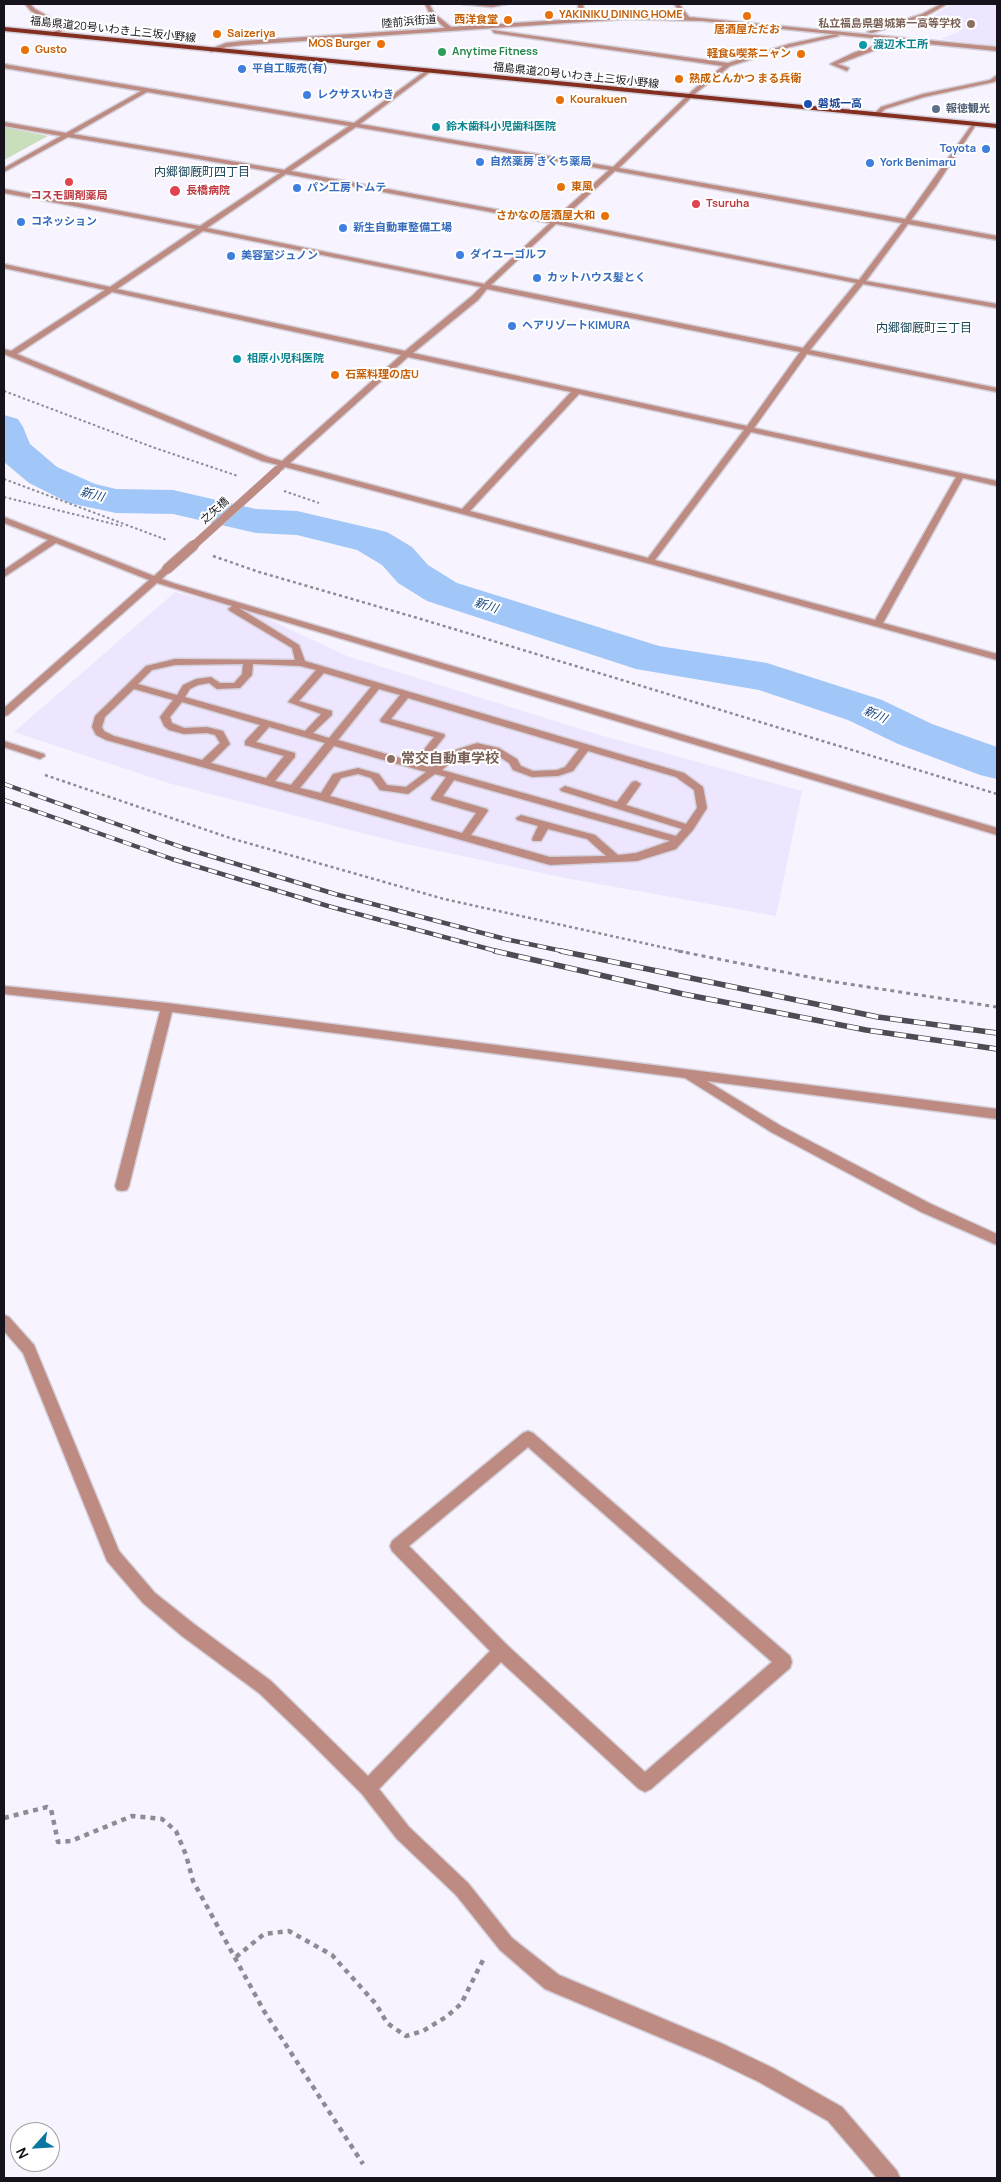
<!DOCTYPE html>
<html>
<head>
<meta charset="utf-8">
<style>
  body { margin:0 }
  #map { position:relative; width:1001px; height:2182px; overflow:hidden; background:#f8f4ff; font-family:Manrope,sans-serif }
  canvas { display:block }
  .frame { position:absolute; inset:0; border:5px solid #17131c; pointer-events:none }
  .north { position:absolute; left:10px; top:2122px; width:50px; height:50px; box-sizing:border-box; background:#fff; border:1px solid #a2a1a4; border-radius:50%; rotate:244deg; font-size:14px; font-weight:700; line-height:20px; text-align:center; color:#17131c }
  .north::after { content:''; display:block; margin:auto; width:18px; height:22px; background:#0a77a1; clip-path:polygon(50% 0,100% 100%,50% 72%,0 100%) }
</style>
</head>
<body>
<div id="map">
<canvas width="1001" height="2182"></canvas>
<div class="frame"></div>
<div class="north">N</div>
</div>
<script>
const ctx = document.querySelector('canvas').getContext('2d');
ctx.lineJoin = 'round';
function paint(path, color) {
  ctx.fillStyle = color;
  ctx.fill(path, 'evenodd');
}
function toPath(rows) {
  const path = new Path2D();
  for (const r of rows) {
    path.moveTo(r[0], r[1]);
    for (let i = 2; i < r.length; i += 2) path.lineTo(r[i], r[i + 1]);
  }
  return path;
}
function trace(path, color, width, dash) {
  ctx.strokeStyle = color;
  ctx.lineWidth = width;
  ctx.lineCap = dash ? 'butt' : 'round';
  ctx.setLineDash(dash || []);
  ctx.stroke(path);
}
function drawText(font, color, halo, rows, align = 'center') {
  ctx.font = font + ' Manrope,"Noto Sans JP",sans-serif';
  ctx.lineWidth = 4;
  ctx.setLineDash([]);
  ctx.textBaseline = 'middle';
  ctx.strokeStyle = halo;
  ctx.fillStyle = color;
  for (const [text, x, y, turn = 0] of rows) {
    ctx.save();
    ctx.translate(x, y);
    ctx.rotate((+turn || 0) * Math.PI / 180);
    ctx.textAlign = isNaN(turn) ? turn : align;
    if (halo) ctx.strokeText(text, 0, 0);
    ctx.fillText(text, 0, 0);
    ctx.restore();
  }
}
const built = toPath([
  [952,4,997,4,997,46,941,39,960,31,955,27,926,20],
  [175,592,253,612,347,656,600,735,802,791,776,916,565,878,397,842,168,783,14,732]
]);
const green = toPath([
  [4,127,48,136,4,160]
]);
const river = toPath([
  [4,415,18,419,23,427,30,444,57,467,95,484,116,489,173,490,256,509,297,511,387,532,412,547,428,565,457,583,659,646,767,663,882,700,932,724,997,747,997,779,980,775,898,744,848,720,759,690,636,669,427,601,398,583,382,565,357,550,297,535,256,533,173,514,116,513,69,503,29,483,4,462,4,415]
]);
const pathFar3 = toPath([
  [4,391,155,448,238,476],
  [4,479,167,540],
  [284,491,319,503],
  [4,497,122,526]
]);
const pathFar2 = toPath([
  [213,556,259,572,421,619,997,794],
  [45,775,230,838,444,899,684,952]
]);
const pathFar1 = toPath([
  [678,951,829,981,997,1007]
]);
const path = toPath([
  [4,1818,47,1807,51,1809,58,1842,71,1841,132,1816,162,1819,176,1831,186,1855,193,1881,264,2011,363,2164],
  [236,1957,264,1934,289,1931,332,1955,376,2004,387,2023,406,2036,423,2031,446,2017,461,2004,484,1958]
]);
const minor = toPath([
  [25,4,30,4,35,9,58,22,65,29,56,35,52,35,52,33,59,29,31,11,25,4],
  [425,4,429,4,435,14,451,27,579,19,578,4,583,4,585,18,626,15,684,17,674,4,679,4,689,17,997,47,997,51,899,41,838,64,849,68,847,71,830,64,853,53,892,40,703,21,626,19,243,45,227,47,211,52,208,50,226,43,243,41,445,28,431,16,425,4],
  [462,4,507,4,492,7,462,4],
  [941,4,947,4,926,16,872,33,867,32,922,14,941,4],
  [492,30,728,63,789,44,836,34,839,36,790,47,730,66,697,92,619,168,905,219,973,123,977,123,936,186,911,220,997,236,997,240,908,224,866,281,997,304,997,308,863,284,810,350,997,388,997,392,807,354,754,428,997,481,997,486,963,478,883,623,997,654,997,660,647,563,285,467,282,470,276,470,275,468,278,465,262,461,4,354,4,349,11,351,105,290,4,268,4,264,110,287,196,229,4,193,4,189,200,226,280,173,68,137,4,172,4,168,61,136,4,126,4,122,66,133,141,91,4,68,4,64,354,123,428,69,430,72,360,124,613,167,693,90,723,66,494,33,492,30],
  [147,92,349,126,284,170,73,134,147,92],
  [356,127,609,170,553,220,291,171,356,127],
  [615,171,902,223,859,280,560,221,615,171],
  [286,174,550,223,484,284,207,228,286,174],
  [556,224,856,283,803,348,491,285,556,224],
  [203,231,481,287,472,296,405,351,117,289,203,231],
  [487,289,800,352,747,426,413,353,478,300,487,289],
  [112,292,401,355,282,461,268,457,17,354,112,292],
  [408,357,571,392,462,509,290,463,408,357],
  [579,394,744,430,648,558,470,511,579,394],
  [751,432,956,477,875,620,655,560,751,432],
  [997,75,997,80,994,82,924,97,885,109,879,115,874,114,881,107,923,94,990,80,997,75],
  [4,517,154,576,164,567,170,567,170,571,162,579,173,583,997,828,997,835,239,608,299,645,305,661,684,773,703,787,707,808,693,830,676,849,637,861,550,865,106,740,96,735,92,727,95,716,146,666,175,659,295,660,292,648,230,611,228,609,232,606,157,583,8,715,4,716,4,708,149,580,56,543,4,577,4,570,48,540,4,523,4,517],
  [243,664,242,674,234,683,220,683,211,677,196,679,183,685,177,695,138,684,152,670,175,665,243,664],
  [253,664,300,666,316,670,288,702,321,714,305,731,185,697,190,689,198,685,209,683,217,689,240,688,252,675,253,664],
  [324,673,371,687,329,738,313,733,332,715,332,711,299,701,324,673],
  [134,689,173,700,160,717,164,726,169,730,184,734,207,733,215,735,220,743,202,760,114,736,104,731,102,727,105,717,134,689],
  [379,689,400,695,380,720,381,722,434,737,414,762,338,740,379,689],
  [408,698,579,749,565,767,557,770,533,771,521,766,517,759,499,748,477,743,452,751,432,767,423,764,445,736,444,734,391,719,408,698],
  [182,702,260,725,245,741,245,745,284,756,266,778,211,763,230,744,223,731,207,727,184,728,172,723,170,717,182,702],
  [269,727,325,743,291,785,275,781,295,757,295,753,256,742,269,727],
  [334,746,426,772,406,787,387,785,379,774,358,768,333,774,321,793,300,788,334,746],
  [478,749,492,752,509,763,513,770,532,777,558,776,573,771,588,751,676,777,694,790,697,808,686,824,626,805,641,784,636,781,632,782,617,802,565,786,560,789,561,791,682,829,676,836,442,770,460,755,478,749],
  [358,774,371,778,380,790,408,794,435,774,446,777,431,798,432,800,476,813,462,833,330,796,341,778,358,774],
  [454,780,670,841,636,853,618,855,595,835,521,815,516,818,517,820,538,826,532,839,533,841,541,841,548,829,587,839,606,856,550,857,471,835,488,811,487,809,443,796,454,780],
  [4,741,44,754,45,756,40,759,4,747,4,741],
  [4,986,167,1003,997,1109,997,1119,707,1081,781,1126,931,1204,997,1234,997,1245,921,1212,771,1132,685,1078,172,1012,129,1186,127,1190,122,1191,117,1190,115,1186,160,1011,4,994,4,986],
  [4,1315,9,1317,34,1345,119,1551,155,1593,194,1624,271,1681,368,1776,490,1651,392,1551,390,1546,392,1541,523,1433,528,1431,533,1433,790,1656,792,1662,790,1668,651,1789,645,1792,639,1789,501,1662,379,1789,409,1827,468,1883,512,1938,559,1975,723,2044,773,2068,842,2107,897,2171,900,2178,877,2178,828,2121,759,2082,709,2058,545,1989,500,1950,456,1895,397,1839,362,1794,307,1739,259,1693,182,1636,143,1603,107,1561,23,1353,4,1331,4,1315],
  [528,1447,772,1662,645,1772,507,1645,409,1546,528,1447]
]);
const major = toPath([
  [4,27,997,124,997,128,4,31,4,27]
]);
const railFar1 = toPath([
  [4,784,184,848,335,894,505,939,567,952],
  [4,800,172,859,328,906,500,952]
]);
const rail = toPath([
  [495,951,683,994,866,1030,997,1049],
  [561,951,878,1017,997,1033]
]);
const minorBridgeFar1 = toPath([
  [193,546,277,470]
]);
const minorBridge = toPath([
  [167,569,194,545]
]);
const markers = [
  [549,15,5,"#e8710a"],
  [747,16,5,"#e8710a"],
  [508,20,5,"#e8710a"],
  [971,24,5,"#8d6e63"],
  [217,34,5,"#e8710a"],
  [381,44,5,"#e8710a"],
  [863,45,5,"#0f9aa8"],
  [25,50,5,"#e8710a"],
  [442,52,5,"#2e9e5b"],
  [801,54,5,"#e8710a"],
  [242,69,5,"#3f7fe0"],
  [679,79,5,"#e8710a"],
  [307,95,5,"#3f7fe0"],
  [560,100,5,"#e8710a"],
  [808,104,5,"#1a4fb4"],
  [936,109,5,"#5c6f8a"],
  [436,127,5,"#0f9aa8"],
  [986,149,5,"#3f7fe0"],
  [480,162,5,"#3f7fe0"],
  [870,163,5,"#3f7fe0"],
  [69,182,5,"#e0444e"],
  [561,187,5,"#e8710a"],
  [297,188,5,"#3f7fe0"],
  [175,191,6,"#e0444e"],
  [696,204,5,"#e0444e"],
  [605,216,5,"#e8710a"],
  [21,222,5,"#3f7fe0"],
  [343,228,5,"#3f7fe0"],
  [460,255,5,"#3f7fe0"],
  [231,256,5,"#3f7fe0"],
  [537,278,5,"#3f7fe0"],
  [512,326,5,"#3f7fe0"],
  [237,359,5,"#0f9aa8"],
  [335,375,5,"#e8710a"],
  [391,759,5,"#8d6e63"]
];
const farFoodnames = [
  ["YAKINIKU DINING HOME",559,15],
  ["西洋食堂",498,20,"right"],
  ["居酒屋ただお",747,30,"center"],
  ["Saizeriya",227,34],
  ["MOS Burger",371,44,"right"],
  ["Gusto",35,50],
  ["軽食&喫茶ニャン",791,54,"right"],
  ["熟成とんかつ まる兵衛",689,79],
  ["Kourakuen",570,100],
  ["東風",571,187],
  ["さかなの居酒屋大和",595,216,"right"],
  ["石窯料理の店U",345,375]
];
const farStreetnames = [
  ["陸前浜街道",409,22,-5],
  ["福島県道20号いわき上三坂小野線",113,30,6],
  ["福島県道20号いわき上三坂小野線",576,76,6],
  ["之矢橋",215,511,-42]
];
const farEducationnames = [
  ["私立福島県磐城第一高等学校",961,24]
];
const farCulturenames = [
  ["渡辺木工所",873,45],
  ["鈴木歯科小児歯科医院",446,127],
  ["相原小児科医院",247,359]
];
const farLeisurenames = [
  ["Anytime Fitness",452,52]
];
const farShopnames = [
  ["平自工販売(有)",252,69],
  ["レクサスいわき",317,95],
  ["Toyota",976,149,"right"],
  ["自然薬房 きくち薬局",490,162],
  ["York Benimaru",880,163],
  ["パン工房 トムテ",307,188],
  ["コネッション",31,222],
  ["新生自動車整備工場",353,228],
  ["ダイユーゴルフ",470,255],
  ["美容室ジュノン",241,256],
  ["カットハウス髪とく",547,278],
  ["ヘアリゾートKIMURA",522,326]
];
const farTransitnames = [
  ["磐城一高",818,104]
];
const farServicenames = [
  ["報徳観光",946,109]
];
const farHealthnames = [
  ["長橋病院",186,191],
  ["コスモ調剤薬局",69,196,"center"],
  ["Tsuruha",706,204]
];
const farNeighbourhoodnames = [
  ["内郷御厩町四丁目",202,173],
  ["内郷御厩町三丁目",924,329]
];
const farWaternames = [
  ["新川",92,495,15],
  ["新川",486,606,18],
  ["新川",875,715,24]
];
const educationNames = [
  ["常交自動車学校",401,759]
];
paint(built, '#eee5ff');
paint(green, '#c9deba');
paint(river, '#a1c6f8');
trace(minor, '#d4d0db', 3);
trace(major, '#d4d0db', 3);
trace(pathFar3, '#8f8b95', 2, [2.5, 2.5]);
trace(pathFar2, '#8f8b95', 2.5, [3, 3]);
trace(pathFar1, '#8f8b95', 3, [4, 4]);
trace(path, '#8f8b95', 4.5, [5, 5]);
paint(minor, '#bd8b81');
paint(major, '#842e20');
trace(railFar1, '#4f4b55', 4.5);
trace(rail, '#4f4b55', 5.5);
trace(railFar1, '#fff', 3, [9]);
trace(rail, '#fff', 4, [12]);
trace(minorBridgeFar1, '#d4d0db', 9, []);
trace(minorBridge, '#d4d0db', 12, []);
trace(minorBridgeFar1, '#bd8b81', 8);
trace(minorBridge, '#bd8b81', 10);
for (const [x, y, r, color] of markers) {
  const dot = new Path2D();
  dot.arc(x, y, r, 0, 2 * Math.PI);
  ctx.fillStyle = color;
  ctx.fill(dot);
  trace(dot, '#fff', 2);
}
drawText('bold 11px', '#c56008', '#fff', farFoodnames, 'left');
drawText('11px', '#17131c', '#fff', farStreetnames);
drawText('bold 11px', '#785e54', '#fff', farEducationnames, 'right');
drawText('bold 11px', '#0d838f', '#fff', farCulturenames, 'left');
drawText('bold 11px', '#27864d', '#fff', farLeisurenames, 'left');
drawText('bold 11px', '#366cbe', '#fff', farShopnames, 'left');
drawText('bold 11px', '#164399', '#fff', farTransitnames, 'left');
drawText('bold 11px', '#4e5e75', '#fff', farServicenames, 'left');
drawText('bold 11px', '#be3a42', '#fff', farHealthnames, 'left');
drawText('12px', '#1a465b', '#fff', farNeighbourhoodnames);
drawText('italic 12px', '#14437e', '#fff', farWaternames);
drawText('bold 14px', '#785e54', '#fff', educationNames, 'left');
</script>
</body>
</html>
